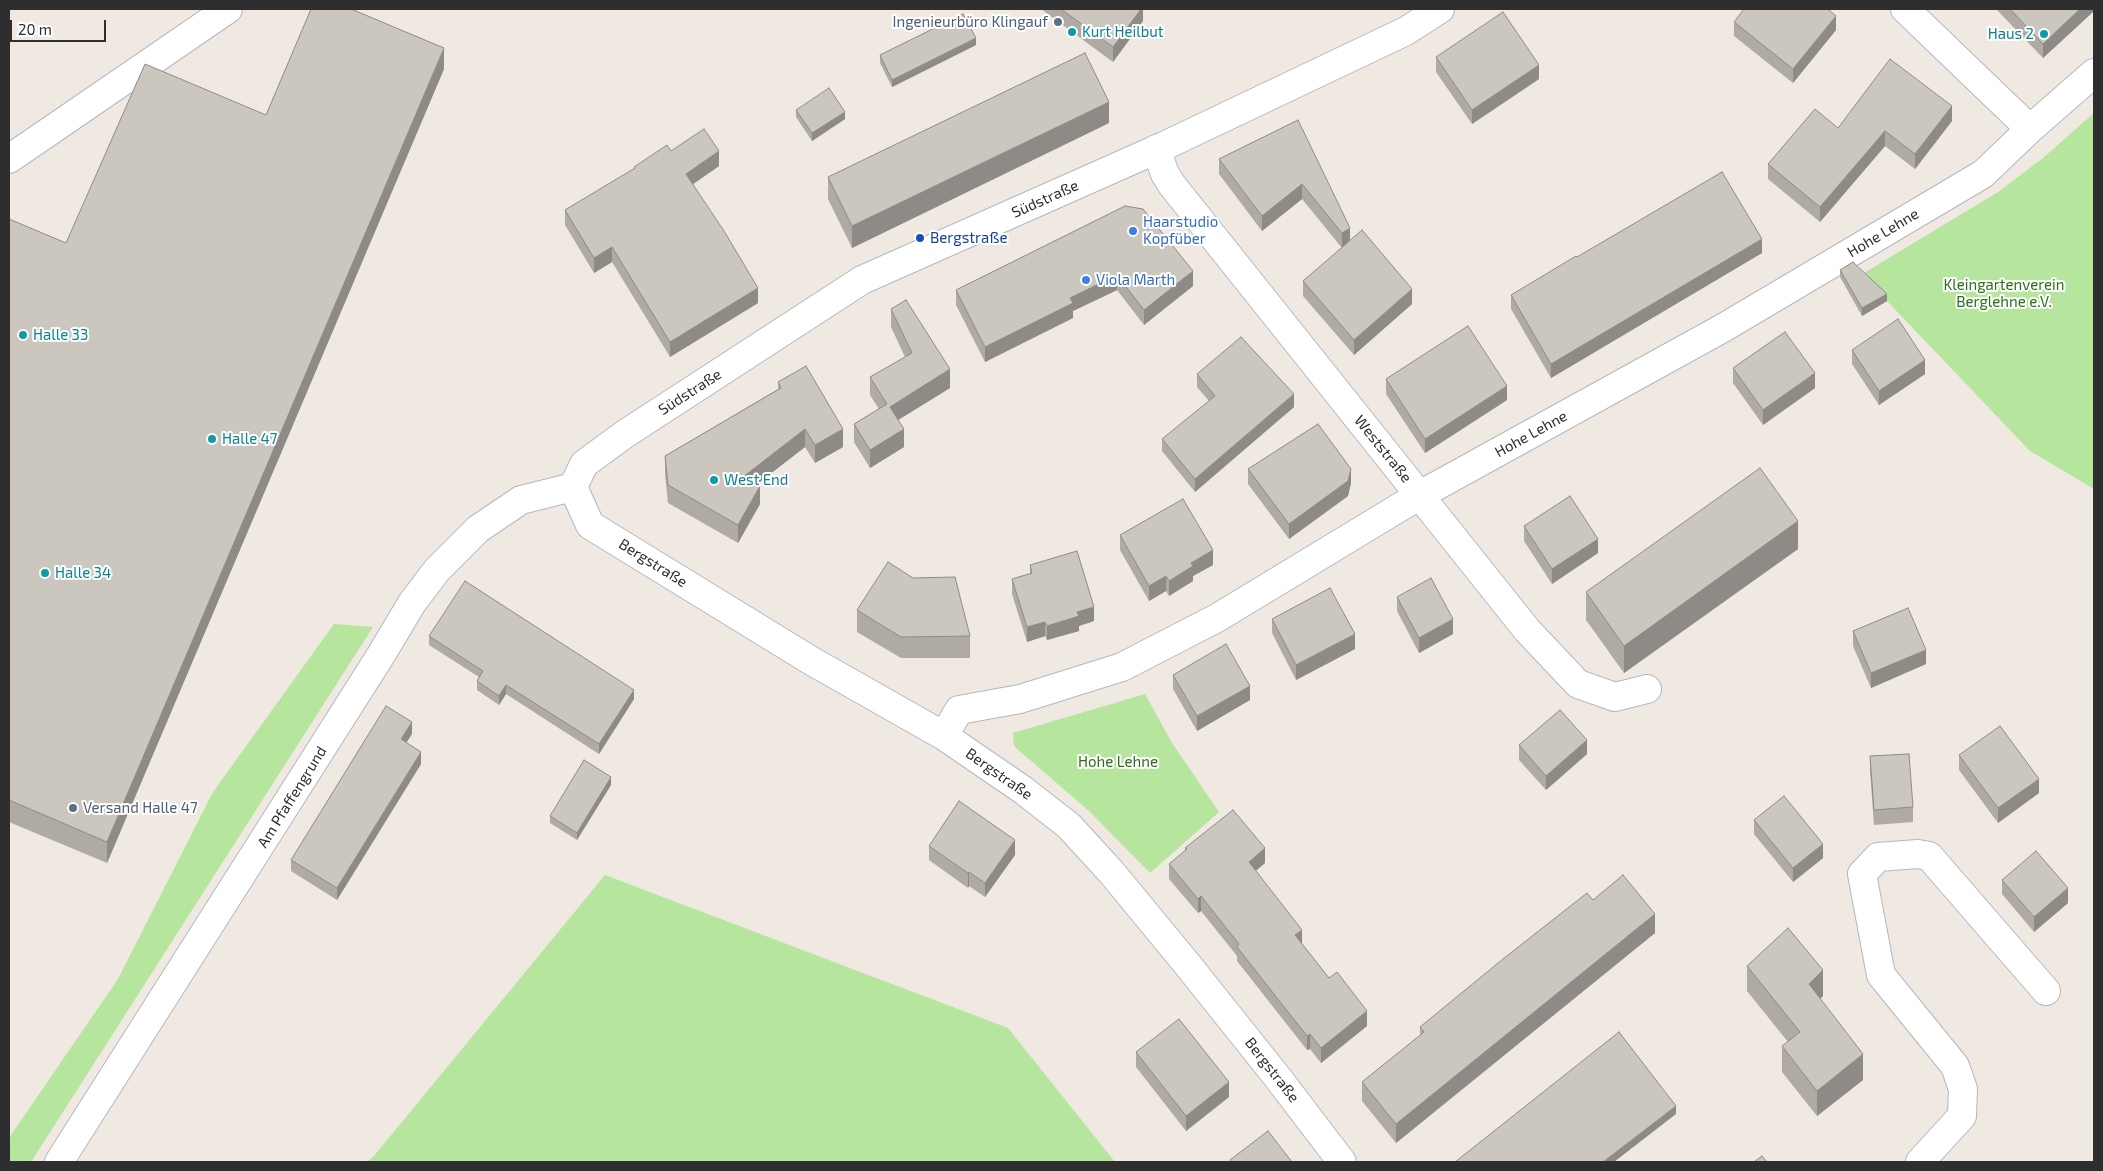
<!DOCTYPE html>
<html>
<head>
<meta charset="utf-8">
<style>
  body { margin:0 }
  #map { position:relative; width:2103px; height:1171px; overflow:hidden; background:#efe9e1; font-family:"Exo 2",sans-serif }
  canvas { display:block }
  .frame { position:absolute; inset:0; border:10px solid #2e2e2e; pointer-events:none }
  .scale { position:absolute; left:10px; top:20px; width:96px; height:22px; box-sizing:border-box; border:2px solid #2e2e2e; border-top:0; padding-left:6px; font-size:15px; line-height:18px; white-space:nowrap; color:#2e2e2e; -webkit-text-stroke:4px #fff; paint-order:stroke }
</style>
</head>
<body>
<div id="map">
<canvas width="2103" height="1171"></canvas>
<div class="frame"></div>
<div class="scale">20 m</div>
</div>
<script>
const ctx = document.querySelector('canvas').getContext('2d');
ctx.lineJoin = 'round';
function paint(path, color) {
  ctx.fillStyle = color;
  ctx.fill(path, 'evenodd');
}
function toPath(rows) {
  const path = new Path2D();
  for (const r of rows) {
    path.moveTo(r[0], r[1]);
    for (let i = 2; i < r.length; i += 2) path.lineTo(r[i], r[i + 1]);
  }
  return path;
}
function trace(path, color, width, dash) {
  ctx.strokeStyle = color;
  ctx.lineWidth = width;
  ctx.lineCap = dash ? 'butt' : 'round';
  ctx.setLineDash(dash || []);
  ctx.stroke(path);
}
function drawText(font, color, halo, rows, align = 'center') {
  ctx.font = font + ' "Exo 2",sans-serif';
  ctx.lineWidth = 4;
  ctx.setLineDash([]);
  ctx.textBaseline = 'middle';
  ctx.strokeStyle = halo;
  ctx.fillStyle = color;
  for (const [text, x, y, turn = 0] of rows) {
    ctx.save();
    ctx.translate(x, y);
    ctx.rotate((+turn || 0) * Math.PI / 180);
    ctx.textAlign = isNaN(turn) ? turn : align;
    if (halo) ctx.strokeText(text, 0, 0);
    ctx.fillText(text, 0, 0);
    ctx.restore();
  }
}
const green = toPath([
  [2094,113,2094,489,2030,451,1887,301,1859,276,1998,192,2043,158],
  [334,624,373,627,31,1162,9,1162,9,1138,118,979,213,792],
  [1145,694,1172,743,1219,812,1150,873,1090,812,1014,746,1013,733],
  [605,875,1008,1028,1115,1162,367,1162,374,1156]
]);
const minor = toPath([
  [1905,9,2030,129],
  [1156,149,1165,174,1172,185,1527,630,1578,684,1615,697,1647,689],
  [9,159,228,9],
  [573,487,590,525,810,660,944,736,1023,790,1069,826,1112,873,1187,964,1278,1078,1342,1162],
  [573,487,584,464,625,434,862,280,1164,146,1406,31,1440,9],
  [944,736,959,710,1020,699,1122,667,1217,618,1420,495,1723,328,1983,174,2030,129,2094,73],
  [59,1162,381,655,412,603,437,570,478,529,521,500,573,487],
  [1920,1162,1962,1116,1963,1089,1955,1066,1881,975,1862,874,1878,857,1918,854,1929,856,2046,991]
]);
const wall = toPath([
  [1041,9,1143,9,1143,21,1113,62],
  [1996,9,2094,9,2094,11,2043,58],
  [1734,22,1836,30,1793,83,1734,36],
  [976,45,892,87,880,63,880,55],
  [1436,57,1539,79,1472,124,1436,72],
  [444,69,107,863,9,822,9,219,66,243,266,115],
  [796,110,845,119,812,141,796,117],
  [1298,120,1350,241,1412,304,1354,355,1303,296,1303,281,1344,246,1342,248,1302,199,1262,231,1219,174,1219,159],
  [1952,121,1915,169,1885,146,1820,222,1768,179,1768,164,1838,128],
  [1109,123,852,248,828,199,828,177],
  [671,151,719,166,693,184,758,303,670,357,612,262,594,273,565,225,565,210,634,169,634,167],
  [1125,206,1193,286,1144,325,1117,290,1073,311,1073,318,985,362,956,305,956,290],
  [1762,253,1551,378,1511,309,1511,295,1577,257],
  [1840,270,1887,301,1862,316,1840,277],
  [891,309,950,388,898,420,904,447,870,468,854,442,854,424,879,409,870,395,870,377,905,357,891,327],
  [1852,350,1925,374,1879,405,1852,364],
  [1733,368,1815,388,1763,425,1733,383],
  [1197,374,1294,407,1195,492,1162,451,1162,439,1209,401,1197,387],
  [1386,379,1507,400,1425,453,1386,394],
  [778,382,843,447,815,463,805,447,757,484,760,504,738,543,668,503,665,474,665,456,778,389],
  [1248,469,1351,483,1348,496,1289,539,1248,484],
  [1524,526,1598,553,1552,584,1524,541],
  [1120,535,1213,565,1193,576,1193,581,1169,596,1166,591,1149,601,1120,550],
  [1798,549,1624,673,1586,620,1586,592],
  [1030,565,1094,621,1079,626,1079,631,1047,640,1045,636,1027,642,1012,594,1012,579,1030,574],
  [1397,597,1453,634,1419,653,1397,611],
  [857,610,970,636,970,658,901,658,857,632],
  [1272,619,1355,649,1296,680,1272,633],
  [1853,631,1926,664,1871,688,1853,646],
  [429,636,634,699,599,754,506,694,499,705,477,690,477,681,479,677,429,645],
  [1173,675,1250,700,1197,731,1173,689],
  [412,734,406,742,421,764,337,900,291,871,291,860],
  [1519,745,1587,754,1546,790,1519,760],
  [1959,755,2039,793,1998,823,1959,770],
  [1870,756,1913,807,1913,822,1874,825,1870,771],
  [611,785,577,840,550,823,550,816],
  [1754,820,1823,858,1793,882,1754,834],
  [929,846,1015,855,985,897,969,886,968,888,929,860],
  [1185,848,1265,863,1256,871,1302,944,1367,1026,1321,1063,1310,1049,1307,1050,1237,961,1237,956,1201,911,1198,913,1169,879,1169,864,1185,851],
  [2002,880,2068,903,2034,932,2002,894],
  [1593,900,1655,933,1396,1143,1362,1101,1362,1082,1420,1036,1420,1027],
  [1747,966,1823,996,1820,999,1863,1080,1817,1116,1782,1072,1782,1046,1788,1042,1747,991],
  [1136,1052,1229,1097,1186,1131,1136,1067]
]);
const shadedWall = toPath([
  [1141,9,1143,9,1143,21,1113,62,1113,47],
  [2080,9,2094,9,2094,11,2043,58,2043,44],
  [1836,16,1836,30,1793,83,1793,69],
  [976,38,976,45,892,87,892,80],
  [444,48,444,69,107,863,107,842],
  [1539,65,1539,79,1472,124,1472,110],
  [1109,102,1109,123,852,248,852,226],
  [1952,106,1952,121,1915,169,1915,154],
  [845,112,845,119,812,141,812,133],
  [1885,131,1885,146,1820,222,1820,207],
  [719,151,719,166,686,189,686,174],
  [1302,184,1302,199,1262,231,1262,216],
  [1350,228,1350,242,1342,248,1342,233],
  [1762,239,1762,253,1551,378,1551,364],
  [612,247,612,262,594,273,594,258],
  [1193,271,1193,286,1144,325,1144,310],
  [1117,275,1117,290,1073,311,1073,318,985,362,985,347,1070,298],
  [758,288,758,303,670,357,670,342],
  [1412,289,1412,304,1354,355,1354,340],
  [1887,294,1887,301,1862,316,1862,308],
  [1925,360,1925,374,1879,405,1879,391],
  [950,369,950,388,890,425,890,407],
  [1815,373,1815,388,1763,425,1763,410],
  [1507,386,1507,400,1425,453,1425,439],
  [1294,394,1294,407,1195,492,1195,479],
  [805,429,805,447,743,495,743,477],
  [843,429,843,447,815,463,815,445],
  [904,429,904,447,870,468,870,450],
  [1351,469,1351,483,1348,496,1289,539,1289,524],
  [760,486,760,504,738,543,738,525],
  [1798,521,1798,549,1624,673,1624,646],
  [1598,539,1598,553,1552,584,1552,569],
  [1213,550,1213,565,1193,576,1193,581,1169,596,1169,581,1191,563],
  [1166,576,1166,591,1149,601,1149,586],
  [1094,607,1094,621,1079,626,1079,631,1047,640,1047,626,1077,612],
  [1453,619,1453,634,1419,653,1419,638],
  [1045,622,1045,636,1027,642,1027,627],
  [1355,634,1355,649,1296,680,1296,665],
  [1926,650,1926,664,1871,688,1871,673],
  [506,685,506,694,499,705,499,696],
  [1250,686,1250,700,1197,731,1197,716],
  [634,690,634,699,599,754,599,744],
  [412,722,412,734,401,751,401,739],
  [1587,740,1587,754,1546,790,1546,776],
  [421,752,421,764,337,900,337,888],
  [611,777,611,785,577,840,577,833],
  [2039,779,2039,793,1998,823,1998,808],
  [1015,840,1015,855,985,897,985,883],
  [1823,844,1823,858,1793,882,1793,868],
  [1265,848,1265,863,1249,876,1249,862],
  [969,872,969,886,968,888,968,873],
  [2068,888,2068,903,2034,932,2034,917],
  [1201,896,1201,911,1198,913,1198,899],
  [1655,914,1655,933,1396,1143,1396,1124],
  [1302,930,1302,944,1295,935],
  [1823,970,1823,996,1809,1010,1809,984],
  [1367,1011,1367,1026,1321,1063,1321,1048],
  [1310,1034,1310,1049,1307,1050,1307,1036],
  [1863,1054,1863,1080,1817,1116,1817,1091],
  [1229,1082,1229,1097,1186,1131,1186,1116],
  [1676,1106,1676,1114,1614,1162,1603,1162]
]);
const building = toPath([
  [311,9,351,9,444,48,107,842,9,800,9,219,66,243,145,64,266,115,311,9],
  [1061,9,1141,9,1113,47,1061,9],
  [1744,9,1828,9,1836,16,1793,69,1734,22,1744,9],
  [2010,9,2080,9,2043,44,2010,9],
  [1503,12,1539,65,1472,110,1436,57,1503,12],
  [963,14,976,38,892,80,880,55,963,14],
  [1085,53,1109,102,852,226,828,177,1085,53],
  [1890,59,1952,106,1915,154,1885,131,1820,207,1768,164,1815,109,1838,128,1890,59],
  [829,88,845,112,812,133,796,110,829,88],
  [1298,120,1350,228,1342,233,1302,184,1262,216,1219,159,1298,120],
  [704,129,719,151,686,174,724,231,758,288,670,342,612,247,594,258,565,210,635,168,634,167,667,145,671,151,704,129],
  [1722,172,1762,239,1551,364,1511,295,1576,256,1577,257,1722,172],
  [1125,206,1143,209,1193,271,1144,310,1117,275,1070,298,1073,303,985,347,956,290,1125,206],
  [1362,230,1412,289,1354,340,1303,281,1362,230],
  [1853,262,1887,294,1862,308,1840,270,1853,262],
  [906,300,950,369,890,407,904,429,870,450,854,424,887,404,870,377,912,353,891,309,906,300],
  [1898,319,1925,360,1879,391,1852,350,1898,319],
  [1468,326,1507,386,1425,439,1386,379,1468,326],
  [1785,332,1815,373,1763,410,1733,368,1785,332],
  [1241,337,1294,394,1195,479,1162,439,1215,396,1197,374,1241,337],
  [806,366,843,429,815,445,805,429,743,477,760,486,738,525,668,485,665,456,781,388,778,382,806,366],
  [1318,424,1351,469,1348,481,1289,524,1248,469,1318,424],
  [1760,468,1798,521,1624,646,1586,592,1760,468],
  [1570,496,1598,539,1552,569,1524,526,1570,496],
  [1183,499,1213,550,1191,563,1193,566,1169,581,1166,576,1149,586,1120,535,1183,499],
  [1077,551,1094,607,1077,612,1079,616,1047,626,1045,622,1027,627,1012,579,1032,573,1030,565,1077,551],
  [888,562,913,578,955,577,970,636,901,637,857,610,888,562],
  [1431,578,1453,619,1419,638,1397,597,1431,578],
  [465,581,634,690,599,744,506,685,499,696,477,681,483,671,429,636,465,581],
  [1330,588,1355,634,1296,665,1272,619,1330,588],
  [1908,608,1926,650,1871,673,1853,631,1908,608],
  [1226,644,1250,686,1197,716,1173,675,1226,644],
  [386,706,412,722,401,739,421,752,337,888,291,860,386,706],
  [1560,710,1587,740,1546,776,1519,745,1560,710],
  [2000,726,2039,779,1998,808,1959,755,2000,726],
  [1909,754,1913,807,1874,810,1870,756,1909,754],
  [584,760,611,777,577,833,550,816,584,760],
  [1784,796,1823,844,1793,868,1754,820,1784,796],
  [959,801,1015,840,985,883,969,872,968,873,929,846,959,801],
  [1233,810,1265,848,1249,862,1302,930,1295,935,1329,978,1337,972,1367,1011,1321,1048,1310,1034,1307,1036,1237,947,1239,944,1201,896,1198,899,1169,864,1187,849,1185,848,1233,810],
  [2036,851,2068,888,2034,917,2002,880,2036,851],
  [1623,875,1655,914,1396,1124,1362,1082,1424,1032,1420,1027,1503,959,1587,893,1593,900,1623,875],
  [1788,928,1823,970,1809,984,1863,1054,1817,1091,1782,1046,1800,1032,1747,966,1788,928],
  [1179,1019,1229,1082,1186,1116,1136,1052,1179,1019],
  [1619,1032,1676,1106,1603,1162,1455,1162,1619,1032],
  [1268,1131,1292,1162,1231,1162,1230,1160,1268,1131],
  [1762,1156,1767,1162,1754,1162,1762,1156]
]);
const markers = [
  [1058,22,5,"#5c6f8a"],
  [1072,32,5,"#0f9aa8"],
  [2044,34,5,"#0f9aa8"],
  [1133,231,5,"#3f7fe0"],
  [920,238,5,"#1a4fb4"],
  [1086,280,5,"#3f7fe0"],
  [23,335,5,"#0f9aa8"],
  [212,439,5,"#0f9aa8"],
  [714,480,5,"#0f9aa8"],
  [45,573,5,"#0f9aa8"],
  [73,808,5,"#5c6f8a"]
];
const serviceNames = [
  ["Ingenieurbüro Klingauf",1048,22],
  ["Versand Halle 47",83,808,"left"]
];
const cultureNames = [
  ["Kurt Heilbut",1082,32],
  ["Haus 2",2034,34,"right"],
  ["Halle 33",33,335],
  ["Halle 47",222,439],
  ["West End",724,480],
  ["Halle 34",55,573]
];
const streetNames = [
  ["Südstraße",1045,199,-24],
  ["Hohe Lehne",1883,233,-31],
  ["Südstraße",690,392,-33],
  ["Hohe Lehne",1531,434,-29],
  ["Weststraße",1383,449,51],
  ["Bergstraße",653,563,32],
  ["Bergstraße",999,774,35],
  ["Am Pfaffengrund",292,797,-58],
  ["Bergstraße",1272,1070,52]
];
const shopNames = [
  ["Haarstudio",1143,222],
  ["Kopfüber",1143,239],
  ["Viola Marth",1096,280]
];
const transitNames = [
  ["Bergstraße",930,238]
];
const parkNames = [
  ["Kleingartenverein",2004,285],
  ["Berglehne e.V.",2004,302],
  ["Hohe Lehne",1118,762]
];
paint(green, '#b6e59e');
trace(minor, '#b4b7c1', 30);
trace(minor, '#fff', 28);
paint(wall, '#afaba4');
paint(shadedWall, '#8e8b86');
paint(building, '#cbc7bf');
trace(building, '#8e8b86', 1);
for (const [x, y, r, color] of markers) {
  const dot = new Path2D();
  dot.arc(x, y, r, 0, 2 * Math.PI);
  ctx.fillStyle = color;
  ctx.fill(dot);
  trace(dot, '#fff', 2);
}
drawText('15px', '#4e5e75', '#fff', serviceNames, 'right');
drawText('15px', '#0d838f', '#fff', cultureNames, 'left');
drawText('15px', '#2e2e2e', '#fff', streetNames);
drawText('15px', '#366cbe', '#fff', shopNames, 'left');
drawText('15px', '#164399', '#fff', transitNames, 'left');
drawText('15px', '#2c6e1b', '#fff', parkNames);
</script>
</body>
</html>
